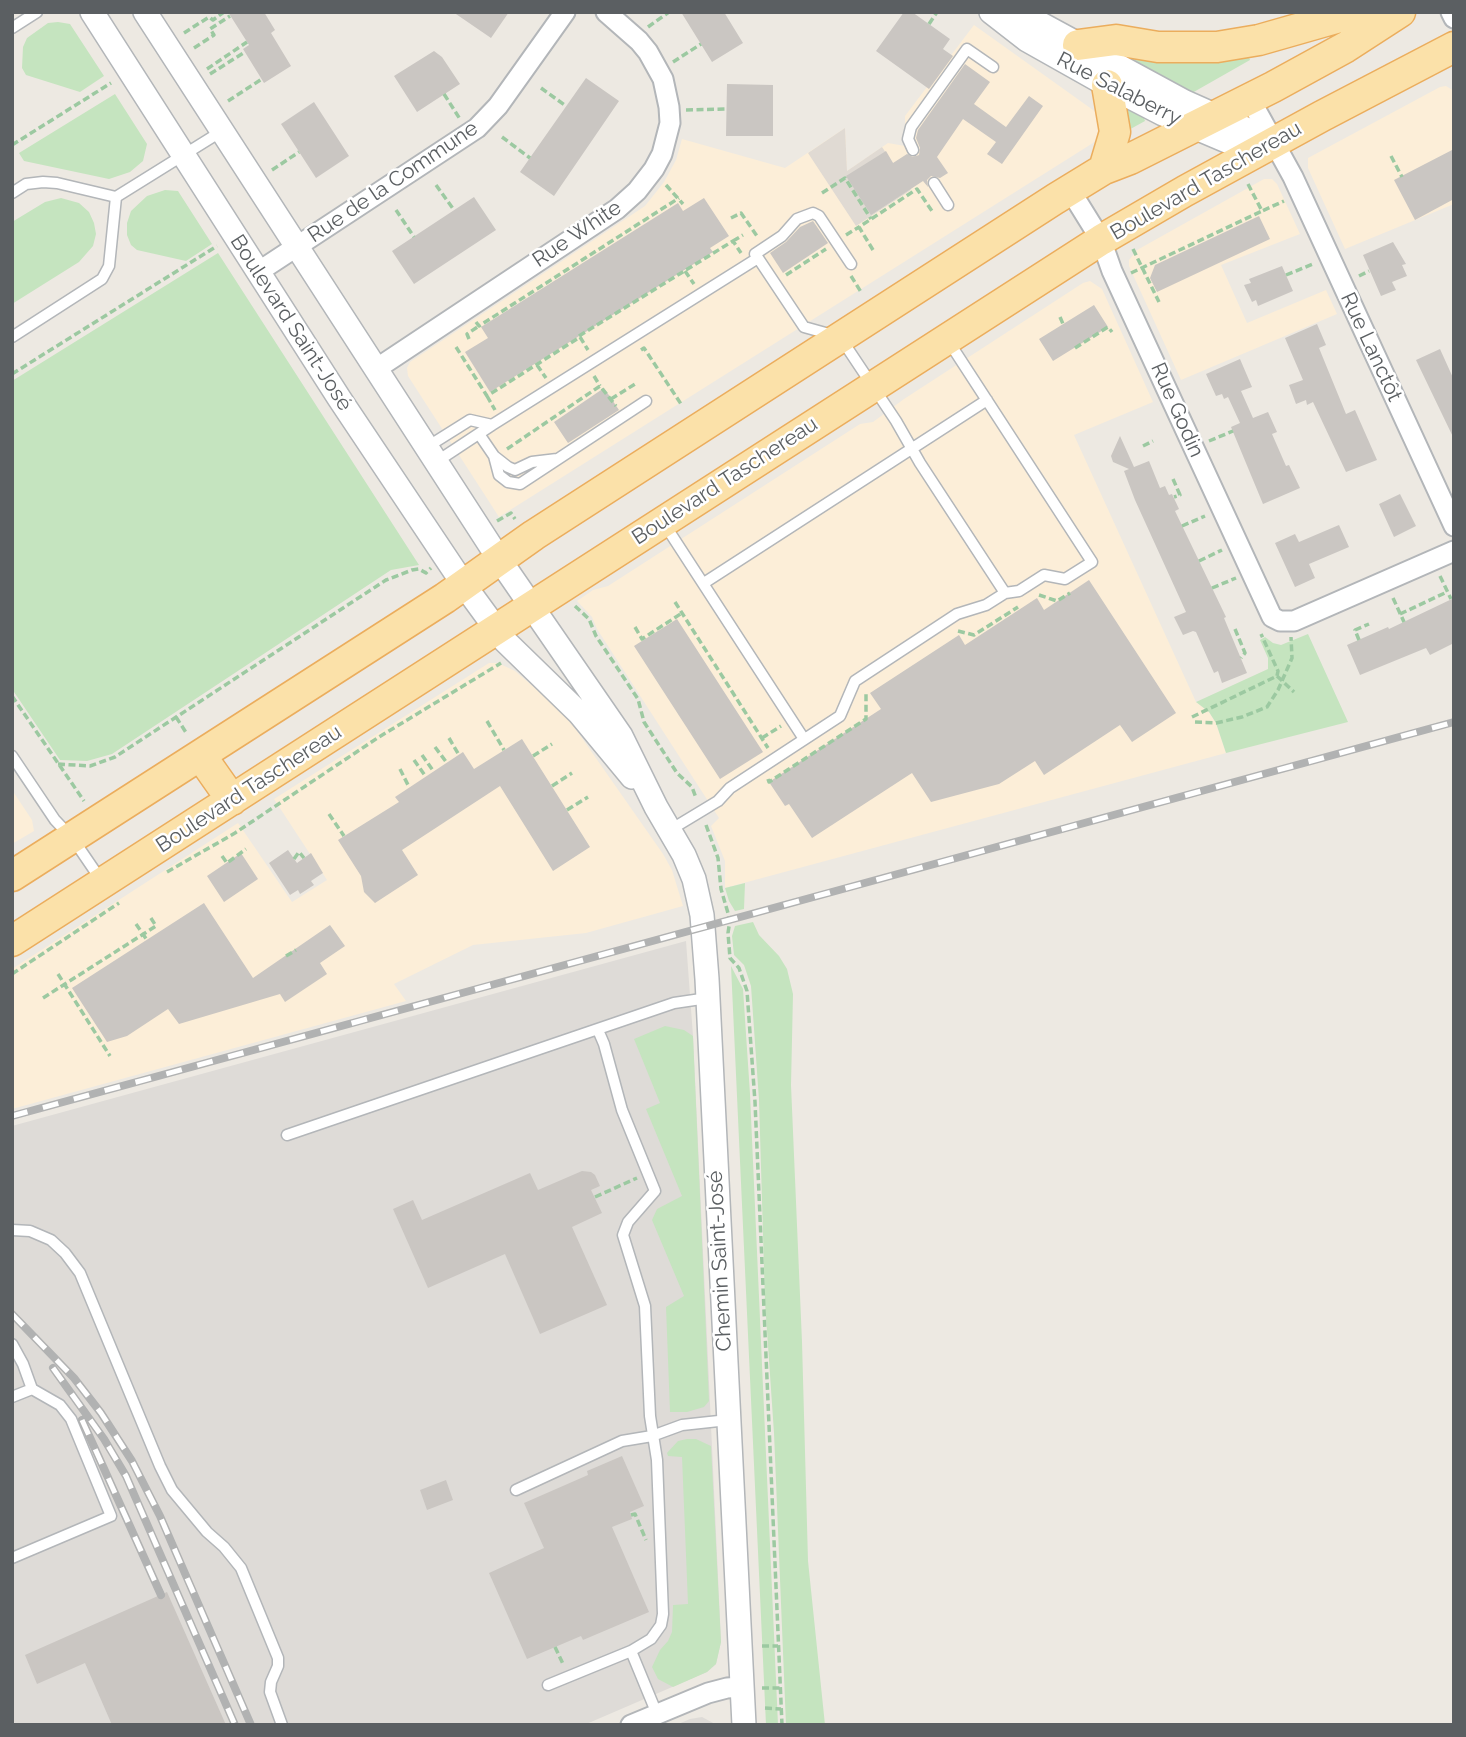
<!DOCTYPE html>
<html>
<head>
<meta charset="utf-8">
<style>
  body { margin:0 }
  #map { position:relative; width:1466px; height:1737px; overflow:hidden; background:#ede9e2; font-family:Raleway,sans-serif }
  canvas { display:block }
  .frame { position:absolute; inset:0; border:14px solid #5b5f62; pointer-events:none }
</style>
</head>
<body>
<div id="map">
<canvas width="1466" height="1737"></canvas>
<div class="frame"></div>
</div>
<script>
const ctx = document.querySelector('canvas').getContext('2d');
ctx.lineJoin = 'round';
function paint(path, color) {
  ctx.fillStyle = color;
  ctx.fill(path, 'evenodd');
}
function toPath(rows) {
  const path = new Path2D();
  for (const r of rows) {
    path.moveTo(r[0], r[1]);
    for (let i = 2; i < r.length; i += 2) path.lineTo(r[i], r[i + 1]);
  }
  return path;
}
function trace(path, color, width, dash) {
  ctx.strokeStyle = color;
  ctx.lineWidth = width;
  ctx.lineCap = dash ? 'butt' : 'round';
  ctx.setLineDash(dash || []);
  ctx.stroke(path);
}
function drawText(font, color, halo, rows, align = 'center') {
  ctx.font = font + ' Raleway,sans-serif';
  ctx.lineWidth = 5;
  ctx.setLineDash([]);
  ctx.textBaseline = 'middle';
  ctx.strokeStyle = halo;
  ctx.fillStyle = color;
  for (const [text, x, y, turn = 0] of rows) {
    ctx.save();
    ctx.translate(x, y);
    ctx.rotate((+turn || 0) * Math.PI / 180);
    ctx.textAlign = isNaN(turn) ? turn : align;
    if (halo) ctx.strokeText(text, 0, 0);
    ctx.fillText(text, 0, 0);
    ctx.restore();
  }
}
const commercial = toPath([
  [974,25,1093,110,1100,116,1100,135,1093,143,499,517,408,376,407,368,410,362,645,206,664,182,676,160,682,139,785,168,845,128,847,171,888,143,905,146,905,116],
  [1446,86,1454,91,1454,204,1345,249,1308,168,1308,158,1440,87],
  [1264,179,1272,179,1277,184,1300,234,1221,265,1247,323,1326,290,1337,314,1181,380,1129,266,1129,260,1137,250],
  [1090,281,1102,289,1153,402,1074,435,1196,702,1209,712,1216,723,1226,753,725,888,725,861,711,826,719,818,597,629,592,617,577,601,593,590,608,586,860,424,873,422,904,399,1083,283],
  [489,663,498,663,515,671,556,706,570,721,663,854,672,870,683,906,586,933,473,945,394,984,406,1001,12,1109,12,969,238,823,292,902,327,880,274,799],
  [12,790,32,820,34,831,12,844]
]);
const industrial = toPath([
  [686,941,693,1036,721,1642,716,1664,707,1672,584,1725,12,1725,12,1126],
  [702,1717,717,1725,676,1725,690,1719]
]);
const education = toPath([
  [845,128,847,171,882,147,911,190,856,226,808,153]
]);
const green = toPath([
  [58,22,70,24,104,76,80,92,26,75,22,68,23,47,27,38,48,23],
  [1119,56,1222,60,1249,57,1250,60,1192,93],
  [115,94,147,144,143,161,130,172,109,179,24,161,19,153],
  [1128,109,1144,118,1145,121,1125,132,1122,114],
  [165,190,178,191,212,244,186,261,137,250,131,245,127,235,127,223,131,211,147,196],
  [61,198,79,203,89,212,94,223,96,234,93,246,79,262,12,304,12,222,45,202],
  [218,253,419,565,391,570,112,754,87,761,60,760,12,689,12,381],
  [1308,634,1348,722,1226,753,1216,723,1209,712,1196,702,1268,669,1268,658,1260,640,1265,637,1273,643,1281,645],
  [745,883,744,909,735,911,729,901,725,888],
  [753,922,759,935,779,956,787,969,793,994,791,1085,802,1342,808,1561,825,1725,786,1725,774,1433,765,1302,759,1100,751,986,744,965,734,955,732,936,735,926],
  [731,966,743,989,750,1094,778,1725,766,1725],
  [665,1026,684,1030,693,1036,709,1401,704,1407,687,1412,670,1412,666,1307,684,1296,652,1220,657,1209,682,1196,646,1109,660,1103,634,1039],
  [687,1439,696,1439,711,1446,721,1642,716,1664,707,1672,673,1687,658,1679,652,1667,660,1650,668,1641,672,1632,673,1605,688,1604,682,1457,668,1456,667,1453,678,1441]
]);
const building = toPath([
  [228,12,264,12,275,30,271,33,291,66,264,83,243,49,249,45],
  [453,12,509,12,491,38],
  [681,12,724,12,743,43,712,62],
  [904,12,912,12,950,39,943,49,953,56,929,89,876,51],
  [434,51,442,57,460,84,417,112,394,76],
  [965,64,990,82,974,104,1006,127,1029,96,1043,106,1002,164,987,154,996,142,963,119,937,157,948,173,940,178,931,176,927,180,928,187,923,181,871,215,846,176,886,151,893,163,907,154,913,157,919,155,920,148,916,138,918,130],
  [586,78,619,101,554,196,520,172],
  [727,84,773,85,773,136,726,136],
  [314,102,349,156,316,178,281,124],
  [1454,149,1454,199,1415,220,1394,180],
  [474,197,496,230,414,284,392,251],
  [704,198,729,236,710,248,713,252,490,392,465,352,488,338,481,327,678,203,683,211],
  [1259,216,1270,239,1157,292,1150,278,1155,265],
  [813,221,828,243,783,273,770,253,786,242,800,227],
  [1393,242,1406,264,1402,265,1407,276,1392,282,1396,290,1381,296,1363,255],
  [1282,266,1293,291,1258,306,1256,300,1252,302,1244,285,1251,283,1249,279],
  [1094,305,1108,327,1053,361,1039,339],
  [1317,324,1326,345,1319,348,1346,414,1355,410,1377,460,1346,472,1313,402,1307,405,1306,400,1296,404,1289,385,1303,380,1285,338],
  [1440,349,1454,380,1454,439,1416,360],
  [1240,359,1252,387,1241,391,1253,418,1268,412,1277,432,1272,434,1286,466,1289,465,1300,488,1263,504,1231,427,1240,423,1228,397,1224,399,1222,394,1216,396,1206,374],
  [604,388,619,410,568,443,554,422],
  [1120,436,1134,467,1149,461,1160,488,1165,486,1169,495,1172,494,1179,509,1175,511,1226,617,1224,618,1247,673,1222,683,1218,671,1214,673,1196,632,1193,631,1183,635,1174,617,1186,612,1135,500,1124,471,1129,469,1113,462,1111,456],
  [1400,494,1416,526,1394,537,1379,504],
  [1339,525,1349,547,1309,564,1315,578,1295,587,1275,543,1295,534,1299,542],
  [1089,580,1176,713,1132,742,1120,725,1044,775,1035,761,999,784,931,802,912,773,812,838,789,804,785,806,769,782,881,709,870,693,959,635,965,645,1037,598,1044,610],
  [1454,598,1454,643,1430,655,1426,648,1360,675,1347,645,1388,627,1389,629],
  [677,619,763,752,720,779,634,646],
  [522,739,590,847,553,871,500,786,402,850,418,875,375,903,364,892,361,876,338,840,399,802,395,797,463,752,474,769],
  [288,850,297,863,311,853,323,873,311,881,314,885,300,894,298,890,290,895,269,863],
  [241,853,258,879,224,902,207,876],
  [204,903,253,978,330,925,345,946,320,963,327,974,285,1002,280,994,179,1024,168,1009,127,1036,107,1042,72,988],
  [582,1171,591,1172,595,1175,600,1186,591,1190,602,1213,572,1227,607,1305,540,1334,505,1254,428,1288,393,1209,413,1200,422,1220,530,1173,538,1190],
  [622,1456,644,1506,630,1512,632,1519,612,1527,649,1612,583,1640,581,1636,527,1659,489,1573,544,1548,524,1503,588,1475,587,1471],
  [446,1480,453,1500,427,1510,420,1490],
  [167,1592,226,1725,112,1725,85,1663,37,1684,25,1655]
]);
const path = toPath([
  [929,24,937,12],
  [648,27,669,12],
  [184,33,209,17,213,20,224,12],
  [194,48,214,35,210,29,230,16],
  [673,62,701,44],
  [207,69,247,42],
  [210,74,245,52],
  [541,88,566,106],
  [444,94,460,119],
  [228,101,262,79],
  [686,110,726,109],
  [502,137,530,158],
  [12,145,111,83],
  [1391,156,1402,177],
  [272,170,299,152],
  [1248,184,1262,211,1284,201],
  [436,185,454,210],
  [666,185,683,204],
  [822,193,845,178,871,219],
  [396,210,414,237],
  [731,218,741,213,757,236],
  [846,235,859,227],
  [733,241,743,235],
  [1133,249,1159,302],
  [873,250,859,227,917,189,932,211],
  [685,271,694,284],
  [1131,273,1262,211],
  [786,275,826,249],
  [1286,275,1313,264],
  [851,276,861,292],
  [1359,276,1369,271],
  [1060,317,1063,324],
  [476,322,479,326,679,198],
  [579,336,733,241,741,253],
  [469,339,467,334,479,326],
  [456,347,487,396,580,337,588,350],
  [1075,348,1108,327,1112,332],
  [641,350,644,348,681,404],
  [537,365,546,378],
  [12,374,217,246],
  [594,376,600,386],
  [487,396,495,410],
  [611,399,635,384],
  [1209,441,1233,431],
  [1143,446,1153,441],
  [507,449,600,386,616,406],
  [1173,479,1180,495,1174,497],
  [497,521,511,513,515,519],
  [1182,526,1205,516],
  [1199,561,1222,550],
  [1440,576,1451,599],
  [1212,588,1236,578],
  [1039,595,1057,601,1070,593],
  [1393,598,1404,622],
  [675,602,768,748],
  [575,606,589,619,596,636,638,699,644,722,677,773,692,787,696,798],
  [1400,614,1447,592],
  [635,627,642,639,682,613],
  [1235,629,1245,653,1241,658],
  [958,631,974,635,1018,607],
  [1359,640,1355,630,1369,624],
  [1277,676,1294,692],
  [12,696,84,801],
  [176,717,187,734],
  [1192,717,1277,676,1278,671,1261,634],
  [487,721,504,750],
  [1195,722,1216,723,1242,717,1267,707,1278,690,1292,658,1291,637],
  [449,738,459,755],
  [762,738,781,726],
  [435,747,447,763],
  [422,755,434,772],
  [533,756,552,744],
  [414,760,426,777],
  [58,764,90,766,115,757,386,580,412,570,419,569,426,573,431,568],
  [400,769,409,787],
  [768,779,769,782,866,719,866,694],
  [552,786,572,773],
  [567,810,588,797],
  [329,814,344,836],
  [706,825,718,858,721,889,730,920,728,933,730,958,739,968,747,991,755,1102,782,1725],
  [222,856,227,863,246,849],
  [294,859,299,852,304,858],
  [167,872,235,833,379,737,501,663],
  [136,924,147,940],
  [286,956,296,950],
  [12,974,119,903],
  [58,974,110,1056],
  [43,998,156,926,149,915],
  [595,1197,637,1178],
  [631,1515,635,1514,646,1540],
  [762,1646,778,1646],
  [555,1647,563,1664],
  [762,1688,781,1688],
  [765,1708,781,1709]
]);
const service = toPath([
  [12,28,37,12],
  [913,150,908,139,911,127,967,49,993,67],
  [934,183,948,205],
  [12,193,26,184,43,182,57,183,116,197,222,131],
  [755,254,782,236,797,219,813,213,819,216,851,264],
  [12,337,102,279,109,266,116,197],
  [949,342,1092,562,1065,579,1044,575,1019,591,1005,593],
  [492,425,758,258,804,327,840,337,896,421,920,463,1005,593,986,605,957,614,855,681,840,716,730,788,718,801,670,830],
  [479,434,494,456,499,475,508,482,520,484,646,401],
  [427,447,470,420,492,425,436,462],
  [494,456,508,467,515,470,532,462,557,459],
  [665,525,804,739],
  [704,583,987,400],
  [12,756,55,820,73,839,101,880],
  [598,1030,604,1044,622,1110,655,1191,628,1222,623,1235,645,1306,650,1416,657,1460,663,1614,661,1625,651,1639,631,1651],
  [287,1135,674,1003,708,998],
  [12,1230,30,1231,51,1240,65,1253,80,1273,160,1466,172,1490,207,1532,224,1547,241,1568,278,1658,278,1666,271,1682,270,1692,282,1725],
  [12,1344,23,1364,32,1389,12,1397],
  [516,1490,622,1441,652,1436,682,1425,728,1420],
  [12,1558,111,1516,71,1419,60,1405,32,1389],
  [548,1685,631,1651,657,1714]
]);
const minor = toPath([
  [1451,12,1454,18],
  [1250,99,1293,177,1454,526],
  [1070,190,1101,240,1112,271,1272,617,1280,621,1294,621,1454,551],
  [258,272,477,128,498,106,565,12],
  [376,369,617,209,637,191,654,169,662,154,670,123,669,107,663,79,648,52,639,41,606,12],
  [631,1725,708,1693,727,1688,742,1687]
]);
const tertiary = toPath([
  [92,12,339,398,464,585,505,641,579,713,632,777],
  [145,12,499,559,621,736,656,807,684,855,694,879,702,915,707,979,744,1725],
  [991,12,1027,40,1107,85,1163,114,1255,153],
  [1019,12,1185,102,1275,142]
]);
const primary = toPath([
  [1078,45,1116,40,1158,47,1217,47,1259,40,1357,12],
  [1104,169,1115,132,1107,85],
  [201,756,232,800],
  [12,876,445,598,534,535,1055,199,1104,169,1130,159,1273,87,1346,47,1400,12],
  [12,941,1101,240,1185,191,1322,116,1454,47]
]);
const rail = toPath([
  [12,1116,1454,722],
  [12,1314,74,1378,101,1413,132,1461,160,1516,251,1725],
  [53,1368,104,1439,126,1476,235,1725],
  [82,1420,161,1595]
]);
const streetNames = [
  ["Rue Salaberry",1119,89,27],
  ["Boulevard Taschereau",1206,181,-30],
  ["Rue de la Commune",393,182,-34],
  ["Rue White",577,234,-34],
  ["Boulevard Saint-José",291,323,57],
  ["Rue Lanctôt",1371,347,65],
  ["Rue Godin",1177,410,66],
  ["Boulevard Taschereau",725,481,-33],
  ["Boulevard Taschereau",249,789,-33],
  ["Chemin Saint-José",720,1261,-93]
];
paint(commercial, '#fceed8');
paint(industrial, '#dedbd7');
paint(education, '#e0dad3');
paint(green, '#c5e4bf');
paint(building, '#cac6c2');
trace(service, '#b3b6b9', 13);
trace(minor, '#b3b6b9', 23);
trace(tertiary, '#b3b6b9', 26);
trace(primary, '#ebad5d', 33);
trace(path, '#9cc9a1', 3.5, [7, 3.5]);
trace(service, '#fff', 10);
trace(minor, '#fff', 19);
trace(tertiary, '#fff', 23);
trace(primary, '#fbe1a9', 30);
trace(rail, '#b1b2b2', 8);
trace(rail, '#fff', 5, [16]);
drawText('21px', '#5b5f62', '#fff', streetNames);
</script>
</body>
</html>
